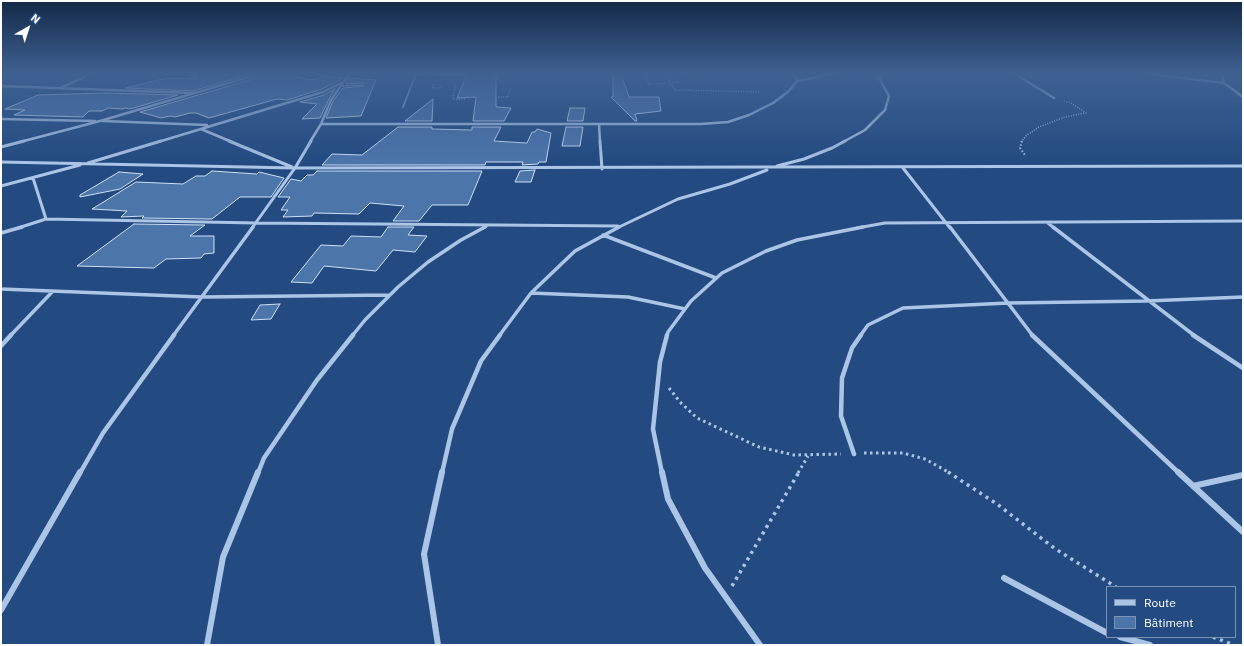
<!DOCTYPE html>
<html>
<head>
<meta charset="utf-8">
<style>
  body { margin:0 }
  #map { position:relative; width:1244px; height:646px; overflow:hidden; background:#234b81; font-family:"IBM Plex Sans",sans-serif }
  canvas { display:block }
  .frame { position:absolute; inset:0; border:2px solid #fff; pointer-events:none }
  .legend { position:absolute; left:1106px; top:586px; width:130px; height:52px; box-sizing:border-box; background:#234b81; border:1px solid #7b93b3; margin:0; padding:5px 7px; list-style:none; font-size:12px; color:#fff }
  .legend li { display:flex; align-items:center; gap:8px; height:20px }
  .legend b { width:20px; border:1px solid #7b93b3 }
  .north { position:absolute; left:8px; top:8px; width:40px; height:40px; -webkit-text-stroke:3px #234b81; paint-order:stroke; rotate:39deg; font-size:11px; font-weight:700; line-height:16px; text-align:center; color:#fff }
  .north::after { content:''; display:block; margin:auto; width:14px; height:18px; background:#fff; clip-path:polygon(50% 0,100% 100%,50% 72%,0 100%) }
</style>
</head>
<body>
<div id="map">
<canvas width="1244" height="646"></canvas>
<div class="frame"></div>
<ul class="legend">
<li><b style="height:5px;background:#abc5e7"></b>Route</li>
<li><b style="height:11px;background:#4c75aa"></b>Bâtiment</li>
</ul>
<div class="north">N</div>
</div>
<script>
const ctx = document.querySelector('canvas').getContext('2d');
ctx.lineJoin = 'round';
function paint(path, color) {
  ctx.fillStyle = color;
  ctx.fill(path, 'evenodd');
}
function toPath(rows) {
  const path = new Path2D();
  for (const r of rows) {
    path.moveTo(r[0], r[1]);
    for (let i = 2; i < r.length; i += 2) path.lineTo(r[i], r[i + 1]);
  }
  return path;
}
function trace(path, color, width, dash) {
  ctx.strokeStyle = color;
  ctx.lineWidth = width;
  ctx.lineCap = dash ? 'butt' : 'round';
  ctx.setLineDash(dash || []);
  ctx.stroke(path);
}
const building = toPath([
  [186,74,250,74,193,91,126,88,166,78,198,79,186,74],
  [262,74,290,74,291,76,312,80,323,76,343,78,322,89,287,100,277,99,209,118,196,113,190,113,175,117,170,116,161,118,140,112,260,77,262,74],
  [467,74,496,74,496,107,511,108,504,121,473,121,476,97,457,98,467,74],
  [613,74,621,74,629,97,659,97,661,111,635,114,637,121,635,121,611,97,613,97,613,74],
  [349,78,376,80,361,116,326,118,333,101,343,88,364,86,362,83,346,84,349,78],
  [335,89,329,99,320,118,302,119,317,104,300,102,324,95,335,89],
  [106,93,178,95,130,109,125,108,122,109,108,108,102,111,89,111,83,117,14,115,25,110,5,109,38,95,106,93],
  [433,99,432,121,405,121,433,99],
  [570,108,585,108,583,121,567,121,570,108],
  [398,127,432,127,432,129,472,130,472,127,501,127,494,141,527,143,532,132,535,132,537,129,551,133,546,162,539,162,538,164,522,165,523,162,486,162,485,165,322,165,332,154,362,155,398,127],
  [566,127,583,127,580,146,562,146,566,127],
  [535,170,531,182,515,182,520,171,535,170],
  [212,171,257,174,259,172,284,178,271,197,240,197,212,219,142,218,144,216,121,217,127,211,92,209,136,182,183,184,196,176,205,176,212,171],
  [317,171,482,171,468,205,432,205,419,221,393,221,404,206,370,203,359,214,314,213,312,216,283,217,288,210,281,210,290,197,278,197,291,179,301,181,307,175,313,175,317,171],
  [119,172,143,174,120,189,80,197,80,195,119,172],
  [134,224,205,225,190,236,214,236,214,253,204,254,201,258,166,259,154,268,77,266,134,224],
  [388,227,414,227,408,235,427,236,415,252,393,250,376,271,324,266,312,283,291,282,321,245,343,246,351,236,381,237,388,227],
  [280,304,271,319,251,320,260,305,280,304]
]);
const pathFar3 = toPath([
  [644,74,649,84],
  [665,74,670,83,679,82],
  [686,74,689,77],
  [649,84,670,83,676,90,760,92],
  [434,85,432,88,443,87],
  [455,85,453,99,465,99],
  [498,97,508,97,510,89],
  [1021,142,1027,135,1039,127,1065,117,1086,113,1071,103,1064,101]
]);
const pathFar2 = toPath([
  [1022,141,1020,148,1025,155]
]);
const pathFar1 = toPath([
  [669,388,680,402,697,418,759,447,794,455,841,454],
  [864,453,903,453,925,459,950,473],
  [798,473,808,456]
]);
const path = toPath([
  [948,472,997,504,1054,548,1116,587],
  [732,586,799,472],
  [1213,637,1234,645]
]);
const service = toPath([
  [415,74,465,75],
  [341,86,362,85],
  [403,107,416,74]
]);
const minorFar4 = toPath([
  [1015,74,1054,98],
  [1150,74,1224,83],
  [1222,74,1224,83,1243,97],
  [797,81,834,74],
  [1,86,192,93],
  [62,87,91,74],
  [1,119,95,121],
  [103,121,207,125],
  [321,124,701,124,728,122,749,115,773,103,789,91,797,81,795,74],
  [599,124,600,142],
  [201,129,232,142],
  [20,142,100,121,259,74],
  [158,142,323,92,343,82],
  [310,142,321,124,331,100,349,74],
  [843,142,865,130,885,110,889,96,877,74]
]);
const minorFar3 = toPath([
  [229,141,292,167],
  [600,141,602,169],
  [1,147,24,141],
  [1,162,295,168,1243,166],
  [88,163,161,141],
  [777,166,804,159,832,148,845,141],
  [903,168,950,228],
  [33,178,46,219],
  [1,186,80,165],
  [1048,223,1054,228],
  [18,228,46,219,256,223,618,226],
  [252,228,295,168,311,141],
  [483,228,488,225],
  [617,228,678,199,730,184,767,170],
  [857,228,885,223,1243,221]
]);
const minorFar2 = toPath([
  [950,227,1033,336],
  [1053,227,1195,336],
  [1,233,22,227],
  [603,235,716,278],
  [1,289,202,297,390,295],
  [531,293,628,297,685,309],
  [10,336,53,291],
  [173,336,253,227],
  [352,336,365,320,398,287,428,262,461,240,485,227],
  [499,336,531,293,575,251,619,227],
  [667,336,668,332,691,301,722,273,766,251,797,240,863,227],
  [860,336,868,325,903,308,1008,303,1147,301,1243,297]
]);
const minorFar1 = toPath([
  [1032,335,1179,473],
  [1193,335,1243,368],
  [1,346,11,335],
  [854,454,841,416,842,378,852,348,861,335],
  [80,473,103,433,174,335],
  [258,473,264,458,317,380,353,335],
  [442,473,452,429,481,361,500,335],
  [662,473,653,429,660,362,667,335]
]);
const minor = toPath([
  [662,472,668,499,705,568,760,645],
  [1178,472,1243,532],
  [1193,486,1243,475],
  [1004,578,1107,633],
  [1,610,80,472],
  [1120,637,1150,645],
  [207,645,223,557,258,472],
  [438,645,424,554,442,472]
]);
paint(building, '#4c75aa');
trace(building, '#cee0f6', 1);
trace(pathFar3, '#abc5e7', 1.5, [1, 1.5]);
trace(pathFar2, '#abc5e7', 2, [1.5, 2]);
trace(pathFar1, '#abc5e7', 3, [2.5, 3.5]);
trace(path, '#abc5e7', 3.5, [3, 4.5]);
trace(service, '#abc5e7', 1.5);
trace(minorFar4, '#abc5e7', 2.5);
trace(minorFar3, '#abc5e7', 3);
trace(minorFar2, '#abc5e7', 3.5);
trace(minorFar1, '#abc5e7', 4.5);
trace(minor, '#abc5e7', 6);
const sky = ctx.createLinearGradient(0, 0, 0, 164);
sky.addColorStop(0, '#132947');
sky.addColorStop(0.45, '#3f6192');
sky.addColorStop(1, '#3f619200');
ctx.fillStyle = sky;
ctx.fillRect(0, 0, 1244, 164);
</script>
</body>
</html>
